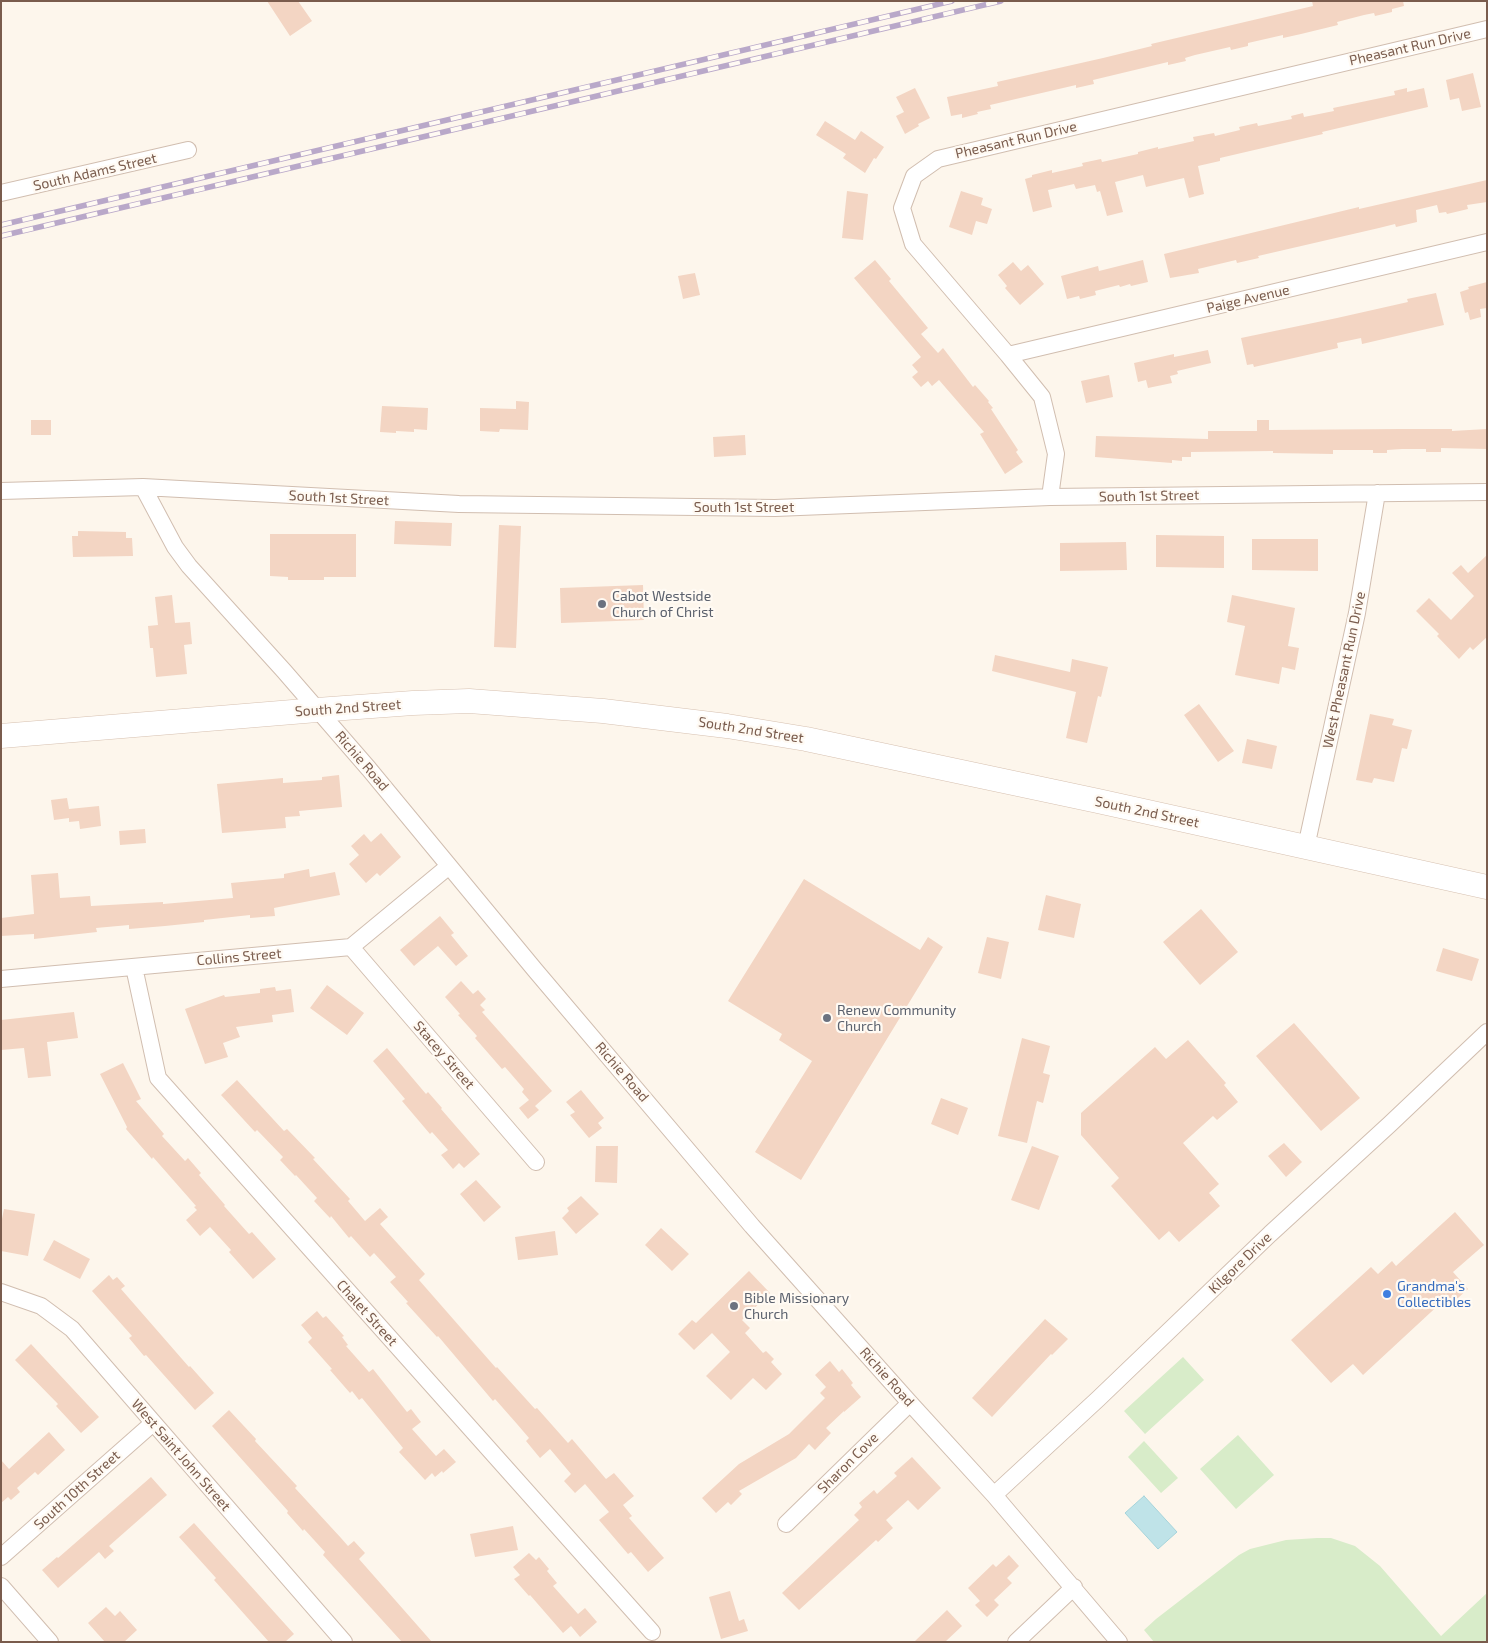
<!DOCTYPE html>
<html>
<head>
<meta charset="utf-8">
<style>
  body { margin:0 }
  #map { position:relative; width:1488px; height:1643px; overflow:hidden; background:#fdf6ec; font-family:"Exo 2",sans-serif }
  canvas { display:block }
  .frame { position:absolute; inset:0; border:2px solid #7a5c4d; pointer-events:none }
</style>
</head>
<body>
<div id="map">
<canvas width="1488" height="1643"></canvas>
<div class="frame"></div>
</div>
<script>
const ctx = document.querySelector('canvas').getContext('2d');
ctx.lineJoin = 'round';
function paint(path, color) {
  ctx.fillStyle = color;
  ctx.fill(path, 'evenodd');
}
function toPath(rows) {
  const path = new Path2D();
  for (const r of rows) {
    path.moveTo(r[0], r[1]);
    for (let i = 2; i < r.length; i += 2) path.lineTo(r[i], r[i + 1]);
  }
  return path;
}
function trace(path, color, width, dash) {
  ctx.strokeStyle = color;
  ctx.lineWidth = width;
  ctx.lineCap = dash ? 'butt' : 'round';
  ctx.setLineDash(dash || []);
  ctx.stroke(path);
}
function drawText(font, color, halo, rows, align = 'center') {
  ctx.font = font + ' "Exo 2",sans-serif';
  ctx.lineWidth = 4.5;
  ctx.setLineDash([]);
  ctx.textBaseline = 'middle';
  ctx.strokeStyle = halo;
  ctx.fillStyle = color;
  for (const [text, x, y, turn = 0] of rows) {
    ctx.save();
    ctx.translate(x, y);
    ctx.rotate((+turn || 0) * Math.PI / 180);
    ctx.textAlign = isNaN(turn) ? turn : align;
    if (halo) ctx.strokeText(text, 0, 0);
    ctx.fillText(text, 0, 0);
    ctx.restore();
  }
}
const green = toPath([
  [1183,1357,1204,1380,1145,1434,1124,1411],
  [1238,1435,1274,1475,1236,1509,1200,1469],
  [1144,1441,1178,1478,1161,1493,1128,1457],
  [1317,1538,1331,1538,1355,1546,1380,1566,1441,1636,1487,1593,1487,1642,1154,1642,1144,1630,1156,1619,1239,1555,1250,1549,1286,1540]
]);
const water = toPath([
  [1144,1496,1177,1532,1158,1549,1125,1513,1144,1496]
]);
const building = toPath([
  [267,1,298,1,312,21,290,36],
  [1312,1,1403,1,1404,6,1392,9,1392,12,1375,16,1374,13,1364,15,1337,22,1338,25,1301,34,1283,38,1283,35,1248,43,1248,46,1231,50,1230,47,1195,55,1185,58,1186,61,1168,65,1168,62,1093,80,1094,84,1076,88,1076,85,990,105,991,109,977,112,978,114,962,118,962,114,951,116,947,97,998,86,997,82,1103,58,1152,46,1151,44,1313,6],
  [1473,73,1481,107,1462,111,1459,98,1450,100,1446,80],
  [915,88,930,118,918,124,919,126,905,134,896,116,904,112,896,97],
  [1407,88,1407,92,1424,88,1428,107,1322,132,1323,134,1220,158,1220,161,1198,166,1204,194,1189,198,1184,178,1146,187,1143,175,1115,182,1123,212,1107,216,1100,191,1097,192,1095,185,1076,189,1074,184,1048,190,1052,207,1033,212,1025,179,1032,177,1032,175,1052,170,1052,173,1083,166,1082,163,1101,159,1102,162,1138,154,1138,152,1158,147,1158,149,1194,141,1193,137,1214,133,1215,136,1240,130,1239,127,1257,123,1258,126,1292,119,1291,116,1303,113,1304,117,1334,111,1333,108,1395,95,1394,91],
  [825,121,855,140,861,131,884,147,876,159,874,158,865,173,843,158,846,154,816,135],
  [1487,180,1487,202,1467,205,1468,209,1447,214,1446,212,1439,213,1437,205,1416,210,1417,222,1396,227,1395,224,1379,228,1258,256,1259,258,1237,263,1236,260,1198,269,1199,273,1170,278,1164,254,1359,207,1359,209],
  [847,191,868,194,863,240,842,238],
  [961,191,983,198,981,205,992,209,987,224,976,221,972,235,949,227],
  [875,260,891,279,889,281,928,328,921,334,938,353,943,348,973,387,975,385,989,401,988,402,993,408,991,409,1018,450,1016,452,1023,462,1005,474,980,434,984,432,939,380,932,386,928,381,921,387,912,377,918,372,912,365,921,357,854,278],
  [1143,260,1148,282,1131,286,1130,284,1120,287,1119,285,1095,291,1096,295,1080,299,1079,296,1067,299,1061,276,1098,266,1099,271],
  [1013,262,1021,271,1028,265,1044,284,1020,305,1005,288,1007,286,998,275],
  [695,273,700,295,683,299,678,276],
  [1487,282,1487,308,1480,309,1481,317,1470,320,1468,312,1465,313,1460,292,1469,289,1468,287],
  [1436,293,1444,325,1362,344,1361,338,1337,343,1338,348,1254,367,1253,364,1247,365,1241,338,1337,318,1408,302,1407,299],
  [1208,350,1211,363,1177,371,1178,374,1170,376,1172,383,1148,388,1146,380,1138,382,1134,363,1174,354,1174,357],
  [1109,375,1113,397,1086,403,1081,381],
  [516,401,529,402,528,430,500,429,499,432,480,431,480,408,516,409],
  [382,406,428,408,427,430,414,429,414,432,396,431,396,433,380,432],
  [31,420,51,420,51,435,31,435],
  [1257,420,1269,420,1269,430,1401,429,1452,429,1452,431,1487,429,1487,449,1441,448,1441,452,1426,452,1426,449,1402,449,1387,450,1387,453,1373,453,1373,450,1333,450,1333,454,1273,453,1273,451,1191,452,1191,457,1182,457,1182,461,1172,460,1172,463,1095,457,1096,436,1208,439,1208,431,1257,431],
  [745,435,746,455,714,457,713,437],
  [395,521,452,523,451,546,394,544],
  [499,525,521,526,516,648,494,647],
  [78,531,126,532,126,538,132,538,133,556,73,557,72,536,78,536],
  [270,534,356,534,356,577,324,577,324,580,288,580,288,577,270,576],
  [1156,535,1224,536,1224,568,1156,567],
  [1252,539,1318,539,1318,571,1252,570],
  [1126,542,1127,570,1060,571,1060,543],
  [1487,555,1487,637,1473,650,1470,647,1459,659,1437,636,1439,634,1416,611,1429,598,1451,620,1474,596,1452,573,1461,565,1468,573],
  [643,585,644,620,561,623,560,588],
  [172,595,175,623,190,622,192,644,184,645,187,674,156,677,153,648,150,648,148,626,158,625,155,597],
  [1232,595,1295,608,1288,646,1299,648,1295,670,1282,667,1279,684,1235,675,1245,626,1227,622],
  [995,655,1070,672,1072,659,1108,667,1101,697,1098,696,1087,743,1066,738,1076,692,992,671],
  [1199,704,1234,751,1218,762,1184,715],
  [1370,714,1394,719,1392,725,1412,730,1407,749,1402,748,1394,782,1374,778,1372,783,1356,780],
  [1247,739,1277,746,1272,769,1242,763],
  [339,775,342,807,299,811,300,816,285,817,286,828,222,833,217,784,283,778,283,783,322,780,322,777],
  [67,798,69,809,99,806,101,826,80,829,79,821,69,822,69,818,54,820,51,800],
  [145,829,146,843,120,845,119,831],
  [381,833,401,857,380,876,377,873,366,883,349,864,359,855,351,846,364,834,371,842],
  [309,869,310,877,335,872,340,895,274,908,275,916,250,918,250,915,204,920,204,922,165,926,129,929,129,925,96,928,97,932,34,939,34,934,1,936,1,918,34,914,31,875,58,873,60,898,90,896,91,906,163,902,163,904,233,898,231,883,284,878,284,874],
  [804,879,920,950,928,937,943,947,801,1180,755,1152,812,1061,779,1040,782,1034,728,1001],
  [1046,895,1081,904,1074,938,1038,930],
  [1201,909,1238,952,1200,985,1163,942],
  [440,916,454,933,451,935,468,956,456,966,438,946,414,966,400,950],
  [987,937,1009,942,1001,979,978,973],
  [1443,948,1479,959,1472,981,1436,971],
  [461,981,473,994,478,990,486,999,480,1005,485,1010,482,1012,552,1091,535,1106,539,1110,528,1119,519,1108,529,1100,522,1092,524,1089,505,1067,502,1069,475,1038,477,1036,458,1015,460,1014,445,997],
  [327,985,364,1013,347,1035,310,1008],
  [275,987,276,991,291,989,294,1012,272,1015,273,1022,236,1027,240,1037,223,1043,228,1057,205,1064,185,1009,224,995,225,997,260,993,260,989],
  [74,1012,78,1038,47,1042,51,1076,28,1078,24,1048,1,1050,1,1020],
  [1294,1023,1360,1098,1321,1131,1256,1056],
  [1022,1038,1050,1046,1043,1073,1050,1075,1043,1103,1037,1101,1027,1143,998,1136],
  [1188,1040,1226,1083,1224,1085,1238,1102,1217,1120,1213,1116,1183,1143,1219,1184,1209,1193,1220,1206,1179,1242,1169,1231,1159,1240,1111,1186,1119,1178,1081,1135,1081,1113,1155,1047,1166,1059],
  [387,1048,426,1094,428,1092,442,1108,441,1109,480,1154,464,1168,459,1163,453,1169,441,1155,448,1150,432,1132,430,1134,402,1101,405,1099,373,1061],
  [123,1063,141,1099,136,1101,164,1134,162,1136,185,1161,188,1158,201,1173,199,1175,225,1205,224,1206,249,1234,252,1232,276,1259,253,1279,229,1252,231,1250,210,1227,200,1236,186,1220,197,1210,194,1207,196,1206,153,1157,152,1159,126,1129,127,1127,100,1074],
  [237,1080,284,1131,287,1129,315,1158,313,1159,350,1199,348,1201,365,1221,380,1208,388,1217,380,1224,425,1274,419,1280,496,1368,497,1367,535,1409,537,1408,568,1443,572,1439,606,1479,614,1473,634,1496,623,1505,632,1516,629,1518,664,1558,648,1572,631,1552,628,1554,599,1520,609,1512,585,1484,575,1493,564,1481,571,1474,550,1449,540,1458,526,1441,529,1438,517,1424,495,1399,493,1401,438,1336,437,1337,406,1303,408,1302,390,1282,396,1277,374,1253,370,1257,351,1236,349,1238,331,1216,330,1218,314,1201,317,1198,296,1175,295,1176,280,1160,283,1157,257,1130,255,1132,221,1095],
  [581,1090,604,1118,598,1123,602,1128,589,1138,570,1115,575,1112,566,1102],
  [941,1098,968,1108,958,1135,931,1124],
  [1284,1143,1302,1162,1286,1177,1268,1156],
  [596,1146,618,1146,617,1183,595,1182],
  [1032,1146,1059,1156,1039,1210,1011,1200],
  [476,1180,501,1207,484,1222,460,1194],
  [581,1196,599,1214,576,1234,562,1218,569,1211,567,1208],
  [4,1209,35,1214,28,1256,1,1251,1,1224],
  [1455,1212,1484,1245,1453,1272,1468,1289,1449,1306,1444,1300,1363,1375,1353,1364,1331,1383,1291,1340,1371,1267,1378,1274,1392,1261,1396,1266],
  [661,1228,689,1254,672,1271,645,1245],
  [555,1231,558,1255,518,1260,515,1237],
  [54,1240,90,1259,80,1279,43,1260],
  [749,1271,770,1293,742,1320,750,1328,745,1333,763,1353,766,1351,774,1359,771,1362,782,1374,766,1390,753,1378,731,1400,706,1376,730,1352,712,1333,694,1350,678,1334,692,1320,696,1323],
  [109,1275,113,1280,117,1277,125,1286,121,1289,189,1367,190,1366,214,1393,195,1410,146,1355,144,1356,129,1338,132,1336,92,1291],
  [317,1311,323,1318,326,1316,344,1336,342,1337,348,1345,346,1346,369,1372,373,1369,407,1412,411,1409,421,1422,412,1429,436,1456,444,1449,456,1462,443,1473,442,1471,435,1477,432,1473,425,1480,399,1452,403,1448,362,1398,359,1400,352,1391,350,1393,330,1370,332,1369,308,1342,312,1338,301,1325],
  [1045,1319,1068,1339,1052,1355,1051,1354,992,1417,972,1398],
  [31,1344,99,1417,81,1433,56,1406,58,1404,15,1360],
  [830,1361,839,1372,842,1369,853,1383,851,1385,861,1397,844,1412,844,1411,826,1428,831,1433,815,1450,809,1444,796,1458,739,1491,742,1494,731,1505,728,1502,716,1513,702,1498,739,1464,789,1434,825,1398,820,1393,826,1387,815,1375],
  [229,1410,256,1439,255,1441,297,1486,295,1488,341,1538,348,1546,354,1541,365,1553,359,1559,432,1642,402,1642,323,1555,325,1552,304,1529,303,1531,287,1513,288,1511,212,1426],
  [49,1432,65,1450,38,1475,35,1472,17,1488,20,1492,11,1500,8,1497,1,1503,1,1460,9,1469],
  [912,1457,941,1488,918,1510,908,1500,886,1520,893,1528,878,1542,876,1540,799,1610,782,1593,859,1520,854,1515,862,1507,859,1503,874,1490,877,1494,897,1476,894,1473],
  [151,1477,167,1495,109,1546,114,1551,105,1559,99,1552,58,1588,42,1570,57,1557,58,1558],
  [194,1523,294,1634,285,1642,269,1642,214,1580,216,1578,179,1537],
  [513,1526,518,1550,475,1557,470,1534],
  [529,1553,536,1560,539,1557,549,1569,547,1571,557,1583,553,1586,578,1614,585,1608,597,1622,580,1637,571,1626,563,1633,530,1595,529,1596,514,1579,520,1575,513,1567],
  [1009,1555,1019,1566,1007,1578,1012,1583,994,1600,999,1605,987,1617,975,1605,980,1601,968,1588,993,1564,996,1567],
  [730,1591,739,1621,744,1619,748,1631,721,1639,709,1597],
  [106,1607,115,1616,120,1611,137,1630,124,1642,105,1642,88,1623],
  [947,1610,962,1626,945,1642,914,1642]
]);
const minor = toPath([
  [1,193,188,150],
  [1008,355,1487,242],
  [143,487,175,547,189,566,284,671,369,769,535,970,752,1226,910,1403,994,1495,1119,1642],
  [1,491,143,487,459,504,775,508,1050,497,1487,492],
  [1050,497,1056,454,1042,397,1008,355,913,244,902,208,914,176,938,159,1487,29],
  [1306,847,1357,613,1377,493],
  [351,947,536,1162],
  [134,967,158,1078,652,1632],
  [1,979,351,947,449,866],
  [1,1292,41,1306,72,1329,344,1642],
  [994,1495,1098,1399,1270,1234,1390,1124,1487,1032],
  [786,1524,910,1403],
  [1,1557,153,1423],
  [1,1586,50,1642],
  [1016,1642,1074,1587]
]);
const secondary = toPath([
  [1,736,317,710,413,703,469,701,603,711,727,726,806,739,1098,801,1487,887]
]);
const rail = toPath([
  [1,225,952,1],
  [1,236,1001,1]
]);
const markers = [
  [602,604,5,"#6b7280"],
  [827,1018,5,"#6b7280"],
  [1387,1294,5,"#3f7fe0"],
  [734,1306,5,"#6b7280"]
];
const streetNames = [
  ["Pheasant Run Drive",1410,47,-13],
  ["Pheasant Run Drive",1016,140,-13],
  ["South Adams Street",95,172,-13],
  ["Paige Avenue",1248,299,-13],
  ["South 1st Street",1149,496,-1],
  ["South 1st Street",339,498,3],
  ["South 1st Street",744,507],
  ["West Pheasant Run Drive",1344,670,-78],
  ["South 2nd Street",348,708,-4],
  ["South 2nd Street",751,730,9],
  ["Richie Road",362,761,49],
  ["South 2nd Street",1147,812,12],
  ["Collins Street",239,957,-5],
  ["Stacey Street",444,1055,49],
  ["Richie Road",622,1072,49],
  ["Kilgore Drive",1240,1263,-44],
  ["Chalet Street",367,1313,48],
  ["Richie Road",887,1377,48],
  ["West Saint John Street",181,1455,49],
  ["Sharon Cove",848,1463,-45],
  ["South 10th Street",77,1490,-42]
];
const worshipNames = [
  ["Cabot Westside",612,596],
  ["Church of Christ",612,612],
  ["Renew Community",837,1010],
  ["Church",837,1026],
  ["Bible Missionary",744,1298],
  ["Church",744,1314]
];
const shopNames = [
  ["Grandma's",1397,1286],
  ["Collectibles",1397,1302]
];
paint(green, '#d8ecc9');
paint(water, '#bfe3e8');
trace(water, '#a5d3da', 1);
paint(building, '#f3d5c3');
trace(minor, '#d1beb0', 18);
trace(secondary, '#d6c0b0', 25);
trace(minor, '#fff', 16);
trace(secondary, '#fff', 24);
trace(rail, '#b9a8c9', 5.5);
trace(rail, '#fffaf3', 4, [11]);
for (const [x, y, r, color] of markers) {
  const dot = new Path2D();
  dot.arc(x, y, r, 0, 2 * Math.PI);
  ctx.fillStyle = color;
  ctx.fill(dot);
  trace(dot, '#fffaf3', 2);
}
drawText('14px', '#7a5c4d', '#fffaf3', streetNames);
drawText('14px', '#5b616d', '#fffaf3', worshipNames, 'left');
drawText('14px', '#366cbe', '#fffaf3', shopNames, 'left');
</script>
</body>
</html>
